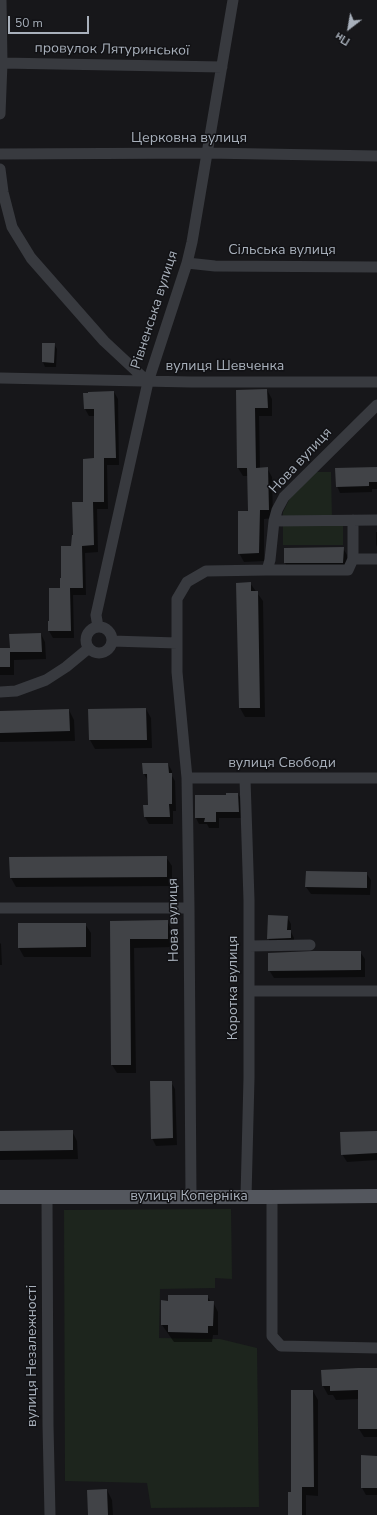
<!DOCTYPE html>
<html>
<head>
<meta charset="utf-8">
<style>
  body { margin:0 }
  #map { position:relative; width:377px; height:1515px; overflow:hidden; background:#17171a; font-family:"Nunito Sans",sans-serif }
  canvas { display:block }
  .north { position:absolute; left:329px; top:8px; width:40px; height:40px; -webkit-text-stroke:3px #121215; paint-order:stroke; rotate:211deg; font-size:11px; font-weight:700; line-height:16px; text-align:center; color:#a8b0bb }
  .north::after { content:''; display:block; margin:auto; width:14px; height:18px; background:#a8b0bb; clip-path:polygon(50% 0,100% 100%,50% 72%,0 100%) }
  .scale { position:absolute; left:8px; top:16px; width:81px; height:18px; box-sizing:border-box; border:2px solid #a8b0bb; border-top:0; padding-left:5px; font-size:12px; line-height:14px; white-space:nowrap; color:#a8b0bb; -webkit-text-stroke:3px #121215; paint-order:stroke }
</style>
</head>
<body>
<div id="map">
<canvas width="377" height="1515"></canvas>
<div class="north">Пн</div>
<div class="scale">50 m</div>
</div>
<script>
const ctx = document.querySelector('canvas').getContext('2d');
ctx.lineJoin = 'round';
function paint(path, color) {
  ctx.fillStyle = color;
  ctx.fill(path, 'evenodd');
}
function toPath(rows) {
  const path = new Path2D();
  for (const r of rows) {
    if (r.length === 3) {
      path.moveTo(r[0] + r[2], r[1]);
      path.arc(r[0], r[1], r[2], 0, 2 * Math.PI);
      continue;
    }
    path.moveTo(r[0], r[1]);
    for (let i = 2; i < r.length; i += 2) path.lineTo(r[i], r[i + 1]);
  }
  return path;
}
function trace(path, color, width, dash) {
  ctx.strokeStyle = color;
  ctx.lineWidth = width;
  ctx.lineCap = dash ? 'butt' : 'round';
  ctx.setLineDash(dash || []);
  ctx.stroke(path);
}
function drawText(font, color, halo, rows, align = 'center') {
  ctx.font = font + ' "Nunito Sans",sans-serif';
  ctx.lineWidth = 3;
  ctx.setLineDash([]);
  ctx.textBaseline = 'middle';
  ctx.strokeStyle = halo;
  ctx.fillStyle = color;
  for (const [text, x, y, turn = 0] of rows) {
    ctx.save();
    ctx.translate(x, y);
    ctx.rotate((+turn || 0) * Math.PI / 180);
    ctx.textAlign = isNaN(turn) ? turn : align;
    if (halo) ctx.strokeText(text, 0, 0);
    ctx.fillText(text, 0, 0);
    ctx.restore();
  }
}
const green = toPath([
  [316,472,331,472,332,520,343,521,343,545,283,545,283,512,290,498],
  [231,1209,232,1279,215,1278,215,1288,160,1289,159,1338,220,1339,257,1348,259,1507,151,1508,147,1483,65,1481,64,1210]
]);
const shadow = toPath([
  [54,344,57,349,56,367,45,367,43,362],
  [267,390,272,399,272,416,259,416,260,469,267,468,272,477,273,518,264,519,264,561,244,562,239,553,249,512,248,476,243,476,238,468,237,391],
  [114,392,118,399,119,465,107,465,108,509,97,509,98,552,85,553,86,595,73,595,74,638,53,638,49,631,95,459,95,416,89,416,85,409],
  [377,468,377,489,372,489,372,492,340,493,337,486],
  [376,532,377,532,377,547,376,544],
  [343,548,347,555,347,570,290,570,285,563],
  [250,583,263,601,265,717,245,717,240,708,237,584],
  [41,634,45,642,46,659,14,660,14,675,0,675,0,649,11,649],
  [146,709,151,718,152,748,95,749,90,740,90,710],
  [69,710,74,720,75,741,0,742,0,712],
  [168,764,172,771,172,776,175,781,176,811,173,811,173,824,149,824,145,817,149,806,148,781,144,774],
  [238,794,242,800,242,818,219,818,219,828,209,828,207,824,199,824,196,818,227,796],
  [166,857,172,866,172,886,16,887,11,878,10,858],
  [366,873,371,880,370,895,311,894,306,887],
  [287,917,291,924,291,932,294,938,294,945,273,946,268,938],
  [167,921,172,930,172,947,134,948,136,1073,117,1073,112,1065,111,922],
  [85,924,91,933,91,957,24,957,19,948],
  [0,943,1,944,2,965,0,965],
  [360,952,365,959,365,977,274,978,269,970],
  [171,1082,175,1089,177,1145,156,1146,152,1138],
  [72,1131,77,1141,78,1159,0,1160,0,1132],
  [377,1132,377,1160,347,1162,342,1154],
  [207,1296,211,1302,213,1302,218,1312,218,1335,213,1335,212,1342,174,1342,162,1325],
  [377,1369,377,1437,364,1437,359,1429,359,1399,336,1400,333,1395,328,1395,323,1386,322,1371],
  [313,1391,318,1400,318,1496,306,1495,306,1515,289,1515,292,1493],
  [377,1457,377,1495,366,1495,362,1488],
  [107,1490,112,1500,113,1515,89,1515]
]);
const building = toPath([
  [42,343,55,343,54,363,42,362],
  [267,389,268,408,255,408,256,468,268,467,269,510,260,510,259,553,238,554,238,511,248,511,247,468,237,468,236,390],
  [114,391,116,458,104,458,104,502,93,502,94,545,82,546,83,588,70,588,71,631,48,631,48,621,49,621,49,588,60,588,60,578,61,578,61,546,71,546,72,535,73,535,72,502,83,502,83,459,94,458,94,409,84,409,83,393,88,393,88,392],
  [377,467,377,482,369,482,369,486,336,487,335,468],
  [344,547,343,563,284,563,284,548],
  [251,582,251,591,258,591,260,708,239,708,236,583],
  [41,633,42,652,10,652,10,667,0,667,0,648,10,648,9,634],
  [146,708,147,740,89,740,88,709],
  [69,709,70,731,0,733,0,711],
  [142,763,168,763,169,773,172,773,172,804,169,804,170,817,144,817,143,805,148,805,147,774,143,774],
  [226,793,238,793,239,812,216,812,216,822,204,822,205,818,195,818,195,795,226,795],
  [167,856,167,877,10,878,9,857],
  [306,871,367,872,367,888,305,887],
  [268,915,288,916,287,930,291,930,291,938,267,939],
  [168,920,168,939,130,939,131,1065,111,1065,110,921],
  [18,923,86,923,86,947,18,948],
  [313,951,361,951,361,970,268,971,268,953],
  [150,1081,172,1081,173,1138,151,1139],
  [73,1130,73,1150,0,1151,0,1131],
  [377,1131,377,1153,341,1155,340,1132],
  [168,1295,208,1295,208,1301,214,1301,213,1326,208,1326,208,1333,168,1332,168,1325,161,1325,161,1300,168,1301],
  [358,1368,377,1368,377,1429,358,1429,358,1390,330,1391,330,1386,322,1386,321,1370],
  [291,1390,313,1390,314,1487,302,1487,302,1515,288,1515,288,1492,291,1492],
  [361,1455,377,1456,377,1488,361,1488],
  [107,1489,108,1515,88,1515,87,1490]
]);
const minor = toPath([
  [2,63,222,67],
  [0,114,2,63,1,0],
  [0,154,207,153,377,156],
  [0,169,3,192,12,227,31,258,104,341,148,382],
  [187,263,215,266,377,267],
  [0,378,191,382,377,382],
  [274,521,377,520],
  [353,559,377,559],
  [267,570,348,570,353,559,353,520],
  [99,640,13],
  [98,627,96,615,148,382,187,263,192,242,233,0],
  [112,641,177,643],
  [0,692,16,691,46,680,66,667,89,648],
  [187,778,377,778],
  [245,779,249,900,249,1078,246,1197],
  [0,908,189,908],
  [249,946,310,945],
  [249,991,377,991],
  [47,1197,48,1425,50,1515],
  [191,1197,189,908,187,778,177,672,177,599,187,582,206,571,267,570,270,560,274,521,277,510,284,497,377,405],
  [272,1197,272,1336,281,1346,377,1348]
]);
const major = toPath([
  [0,1197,272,1197,377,1196]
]);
const streetNames = [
  ["провулок Лятуринської",112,50,1],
  ["Церковна вулиця",189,139],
  ["Сільська вулиця",282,251],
  ["Рівненська вулиця",155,310,-72],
  ["вулиця Шевченка",225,367],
  ["Нова вулиця",301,461,-47],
  ["вулиця Свободи",282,764],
  ["Нова вулиця",174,920,-91],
  ["Коротка вулиця",234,988,-90],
  ["вулиця Коперніка",189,1197],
  ["вулиця Незалежності",33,1356,-90]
];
paint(green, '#1d251d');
paint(shadow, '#0007');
paint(building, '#414347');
trace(minor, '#383a3f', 11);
trace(major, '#54575e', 14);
drawText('14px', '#a8b0bb', '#121215', streetNames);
</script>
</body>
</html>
